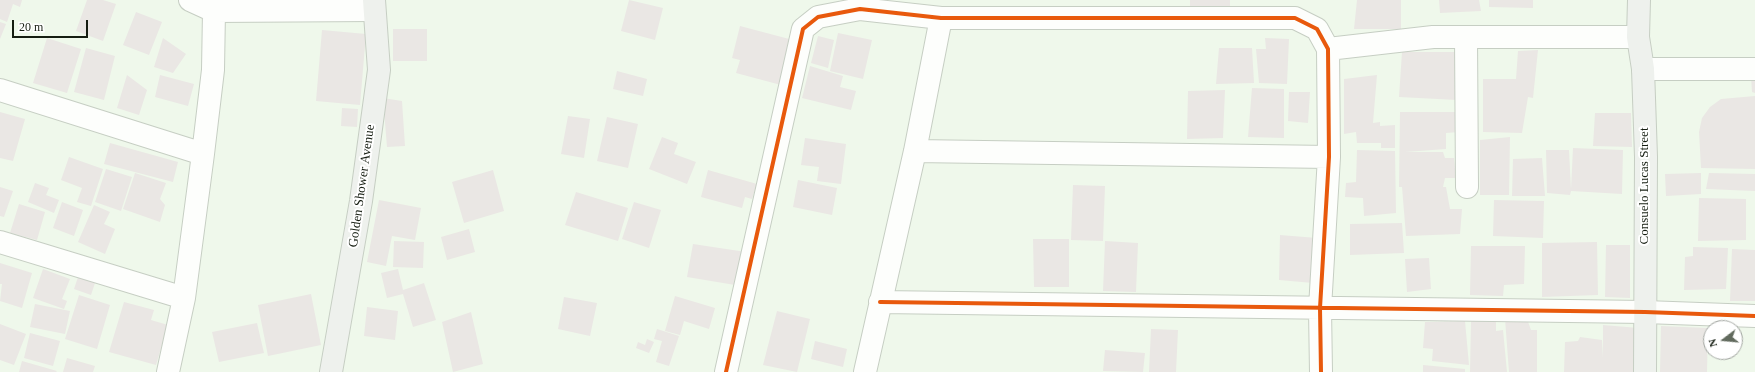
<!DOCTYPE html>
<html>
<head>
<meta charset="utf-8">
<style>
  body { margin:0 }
  #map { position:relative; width:1755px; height:372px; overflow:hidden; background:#eff8eb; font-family:"Times New Roman",serif }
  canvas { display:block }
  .north { position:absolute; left:1703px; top:320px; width:40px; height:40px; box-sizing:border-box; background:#fff; border:1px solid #a1a5a0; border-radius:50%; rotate:254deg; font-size:11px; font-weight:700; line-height:16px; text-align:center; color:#151d11 }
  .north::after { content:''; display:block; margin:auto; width:14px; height:18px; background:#616a5d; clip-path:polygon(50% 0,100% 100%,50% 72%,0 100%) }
  .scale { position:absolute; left:12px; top:20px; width:76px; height:18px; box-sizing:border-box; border:2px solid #151d11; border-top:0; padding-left:5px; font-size:12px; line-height:14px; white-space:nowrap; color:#151d11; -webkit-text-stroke:3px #fff; paint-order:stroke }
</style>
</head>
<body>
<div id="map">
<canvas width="1755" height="372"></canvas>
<div class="north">N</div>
<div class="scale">20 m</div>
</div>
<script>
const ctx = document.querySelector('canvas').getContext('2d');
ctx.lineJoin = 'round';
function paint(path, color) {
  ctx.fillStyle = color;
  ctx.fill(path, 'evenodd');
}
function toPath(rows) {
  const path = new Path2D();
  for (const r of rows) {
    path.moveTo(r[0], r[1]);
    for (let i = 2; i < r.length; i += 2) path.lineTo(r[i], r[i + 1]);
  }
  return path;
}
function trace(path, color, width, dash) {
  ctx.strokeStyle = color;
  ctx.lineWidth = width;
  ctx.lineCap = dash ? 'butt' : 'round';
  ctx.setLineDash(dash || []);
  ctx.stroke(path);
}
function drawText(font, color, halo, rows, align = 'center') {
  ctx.font = font + ' "Times New Roman",serif';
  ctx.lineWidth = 4;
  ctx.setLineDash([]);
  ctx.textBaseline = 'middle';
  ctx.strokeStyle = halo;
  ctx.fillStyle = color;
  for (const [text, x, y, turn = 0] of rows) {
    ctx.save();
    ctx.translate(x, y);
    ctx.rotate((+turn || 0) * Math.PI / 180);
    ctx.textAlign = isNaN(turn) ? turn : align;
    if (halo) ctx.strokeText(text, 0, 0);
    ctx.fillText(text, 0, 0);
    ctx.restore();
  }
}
const building = toPath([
  [0,0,22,0,20,7,13,4,7,22,0,19],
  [87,0,103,0,116,4,103,41,76,31],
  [629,0,663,8,655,40,621,31],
  [1190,0,1230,0,1230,7,1190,6],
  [1357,0,1401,0,1401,29,1354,29],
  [1439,0,1479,0,1481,11,1440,13],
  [1489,0,1533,0,1533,8,1489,7],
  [136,12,162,22,149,55,123,45],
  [0,22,6,24,0,39],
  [740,26,793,40,781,85,736,73,740,60,732,58],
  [393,29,427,29,427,61,393,61],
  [322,30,366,34,360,105,316,101],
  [838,33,872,40,863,79,830,71],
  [818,36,834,40,828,68,811,63],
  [47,38,81,49,67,93,33,83],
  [163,38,186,54,173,73,154,67],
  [1265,38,1289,39,1287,84,1259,83,1256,49,1266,49],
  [86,48,115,56,104,100,74,92],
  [1219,48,1252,48,1254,83,1216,84],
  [1538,50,1533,98,1528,97,1522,133,1483,132,1483,79,1516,79,1518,51],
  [1402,52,1456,52,1457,100,1399,97],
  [810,66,843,76,840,87,856,91,851,110,802,98],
  [617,71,647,79,643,96,613,89],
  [127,75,147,90,139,115,117,108],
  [160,75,194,84,188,106,155,97],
  [1377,75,1373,123,1380,122,1380,126,1395,125,1395,148,1381,148,1381,143,1357,143,1356,132,1344,134,1344,79],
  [1751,77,1755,77,1755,93,1752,92],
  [1252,88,1284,89,1284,138,1248,137],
  [1225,90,1223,138,1187,139,1188,91],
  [1289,92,1310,92,1308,123,1288,121],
  [1755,96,1755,169,1701,168,1699,132,1702,118,1710,107,1721,99],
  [383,98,402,101,405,146,387,147],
  [342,108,358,109,357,127,341,126],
  [0,112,25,119,13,161,0,158],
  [1400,112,1459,112,1459,132,1446,133,1446,149,1405,152,1443,152,1445,158,1454,158,1456,178,1445,178,1443,187,1446,187,1450,209,1462,209,1460,234,1406,236,1402,187,1399,187],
  [1595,113,1631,113,1632,147,1593,146],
  [568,116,590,119,584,158,561,154],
  [607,117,638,124,628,168,597,161],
  [662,137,678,143,674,154,696,162,687,184,649,169],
  [1510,137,1509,195,1480,195,1480,140],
  [805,138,846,144,841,184,817,181,819,167,801,165],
  [110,143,178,162,173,182,104,164],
  [1573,148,1623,150,1622,194,1571,191,1570,195,1547,193,1546,150,1569,150,1571,189],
  [1357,150,1395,151,1396,213,1364,216,1363,198,1345,197,1346,183,1356,182],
  [69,157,103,169,91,206,77,202,82,188,61,180],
  [1542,158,1545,196,1512,196,1513,159],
  [106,169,132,177,121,211,95,202],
  [493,170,504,211,464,223,452,182],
  [708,170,757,184,752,199,745,197,742,208,701,197],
  [135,173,166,183,160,199,165,205,160,222,123,209],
  [1701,173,1701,194,1666,196,1665,174],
  [1709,173,1755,174,1755,191,1706,189],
  [798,180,837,188,832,215,793,207],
  [35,183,49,188,46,195,59,200,54,213,28,202],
  [1073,185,1105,186,1103,241,1071,240],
  [0,187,13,191,4,217,0,216],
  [576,192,628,208,618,241,565,225],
  [1699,198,1746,199,1746,240,1698,241],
  [379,200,421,208,415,240,392,236,386,266,367,262],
  [1494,200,1544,201,1543,238,1493,236],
  [62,202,83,210,74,236,53,228],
  [634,202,661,210,649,248,622,239],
  [19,204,45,212,37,240,10,233],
  [94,205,110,212,104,224,115,229,105,254,78,242],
  [1402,223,1404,253,1350,255,1350,224],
  [469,229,475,252,447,260,441,237],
  [1280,235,1317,238,1313,283,1279,280],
  [1033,239,1069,239,1069,287,1034,287],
  [394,241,424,242,423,268,393,267],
  [1105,241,1138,243,1136,292,1103,291],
  [1597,242,1598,295,1542,297,1542,243],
  [693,244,746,252,741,286,687,277],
  [1606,245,1630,245,1630,298,1605,297],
  [1471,246,1525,246,1524,284,1504,285,1503,296,1470,295],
  [1693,247,1728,248,1726,289,1684,290,1685,257,1693,256],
  [1732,249,1755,250,1755,301,1730,301],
  [1429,258,1431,289,1407,292,1405,259],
  [0,263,32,273,22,308,0,301,2,284,0,284],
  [43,269,70,279,62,299,67,301,64,309,33,298],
  [398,269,403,290,424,283,436,320,413,327,403,294,387,298,381,273],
  [79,274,96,280,91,295,74,289],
  [311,294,321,345,268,356,258,305],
  [79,295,110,305,97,349,65,339],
  [675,296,715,308,709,329,684,321,680,335,665,331],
  [564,297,597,303,590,336,558,329],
  [124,302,154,310,151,320,168,325,156,365,109,352],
  [35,304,70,311,65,334,30,327],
  [367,307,398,311,395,340,364,336],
  [777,311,810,319,797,372,763,365],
  [471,312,483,364,453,372,442,322],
  [1496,319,1496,331,1503,330,1507,372,1470,372,1471,321],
  [1505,319,1527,319,1531,330,1537,330,1537,372,1509,372],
  [1465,321,1469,365,1432,361,1433,349,1423,348,1425,322],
  [257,323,264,353,219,362,212,332],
  [0,324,26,334,14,365,0,360],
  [1603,325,1639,328,1639,372,1564,372,1565,342,1578,341,1580,337,1602,340,1603,358],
  [1661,326,1708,328,1707,372,1660,372],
  [657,329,679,336,669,366,656,362,662,341,654,339],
  [1151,329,1178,330,1176,372,1149,372],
  [30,333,60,341,53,366,24,358],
  [647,339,654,342,649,353,636,348,638,342,645,345],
  [815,341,847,349,843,367,811,359],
  [1105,350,1145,353,1143,372,1103,371],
  [67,358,95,366,93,372,63,372],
  [22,361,57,371,56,372,19,372],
  [1423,365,1465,369,1465,372,1423,372]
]);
const street = toPath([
  [190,0,214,11,374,10],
  [1466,37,1467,187],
  [1328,49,1433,37,1638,37],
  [1643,69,1755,69],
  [0,90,203,154],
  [915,151,1329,157],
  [0,242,184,298],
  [880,302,1645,312,1755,316],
  [168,372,184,298,203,154,213,70,214,11],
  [726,372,803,29,818,17,860,9,941,18,1295,18,1317,29,1328,49,1329,157,1320,308,1321,372],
  [865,372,915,151,941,18]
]);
const secondary = toPath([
  [1639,0,1638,37,1643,69,1646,157,1645,372],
  [331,372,361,201,379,70,374,0]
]);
const cycleway = toPath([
  [880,302,1645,312,1755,316],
  [726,372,803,29,818,17,860,9,941,18,1295,18,1317,29,1328,49,1329,157,1320,308,1321,372]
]);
const streetNames = [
  ["Golden Shower Avenue",362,186,-82],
  ["Consuelo Lucas Street",1645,186,-90]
];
paint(building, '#eae7e4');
trace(street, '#c6cec3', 24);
trace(secondary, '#c6cec3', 24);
trace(street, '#fdfefc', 22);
trace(secondary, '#eef1ed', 22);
trace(cycleway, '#e8590c', 4);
drawText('13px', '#151d11', '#fff', streetNames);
</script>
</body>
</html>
